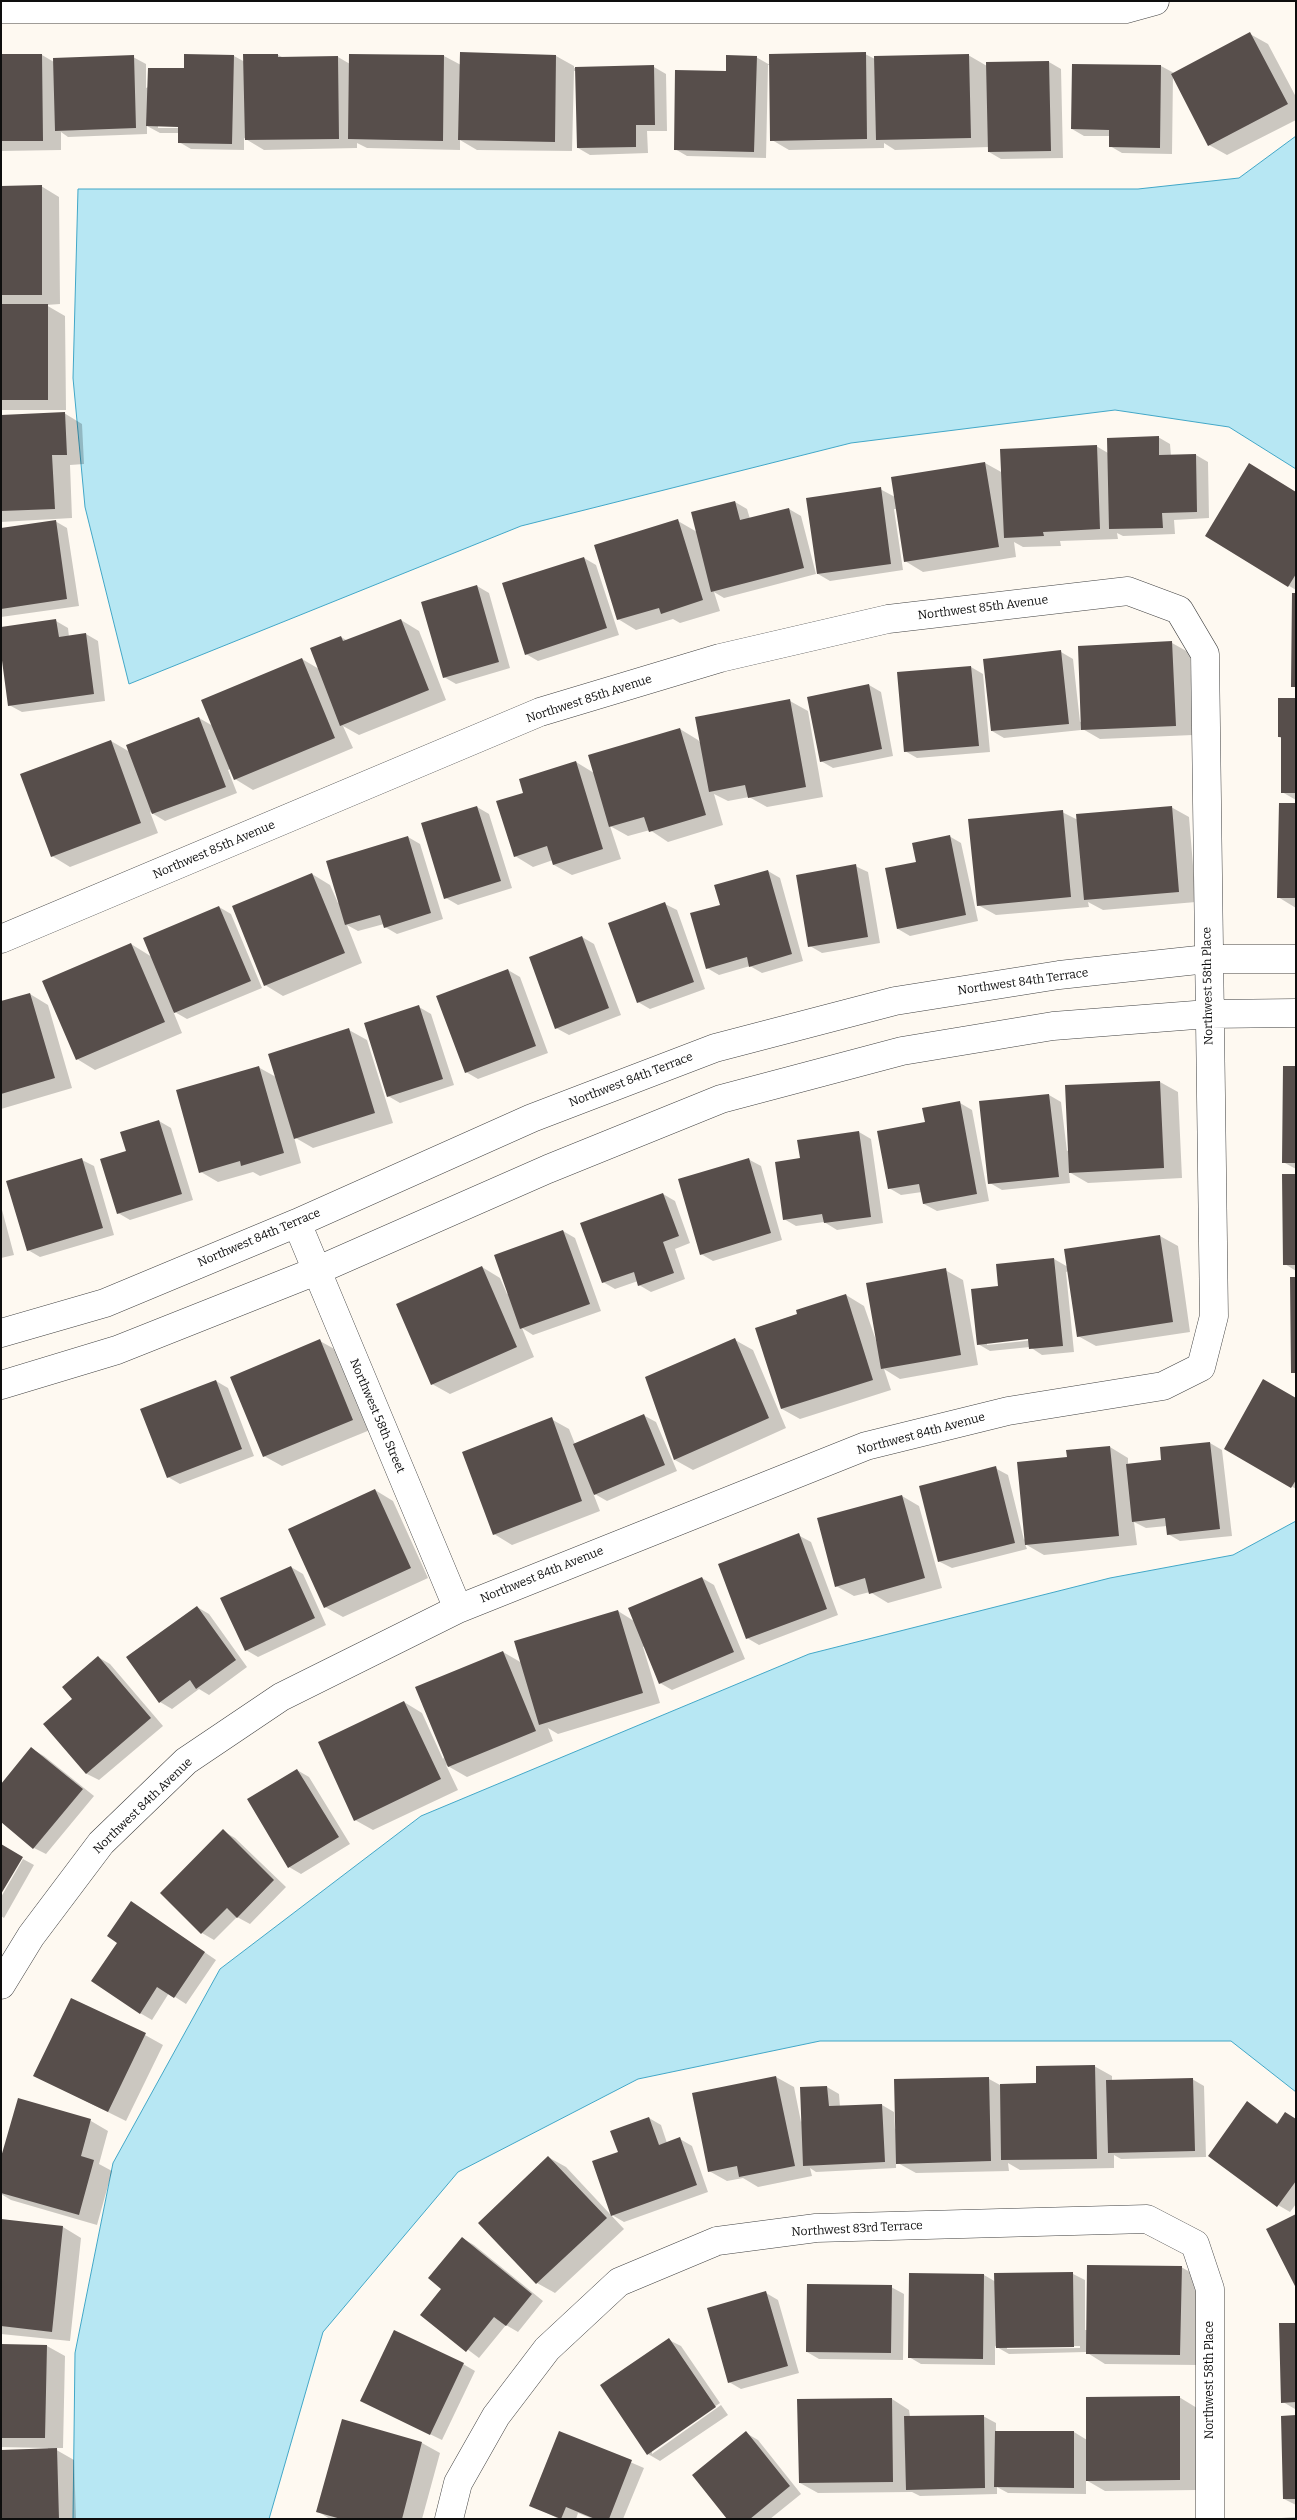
<!DOCTYPE html>
<html>
<head>
<meta charset="utf-8">
<style>
  body { margin:0 }
  #map { position:relative; width:1297px; height:2520px; overflow:hidden; background:#fef9f1; font-family:Bitter,serif }
  canvas { display:block }
  .frame { position:absolute; inset:0; border:2px solid #0e0e0e; pointer-events:none }
</style>
</head>
<body>
<div id="map">
<canvas width="1297" height="2520"></canvas>
<div class="frame"></div>
</div>
<script>
const ctx = document.querySelector('canvas').getContext('2d');
ctx.lineJoin = 'round';
function paint(path, color) {
  ctx.fillStyle = color;
  ctx.fill(path, 'evenodd');
}
function toPath(rows) {
  const path = new Path2D();
  for (const r of rows) {
    path.moveTo(r[0], r[1]);
    for (let i = 2; i < r.length; i += 2) path.lineTo(r[i], r[i + 1]);
  }
  return path;
}
function trace(path, color, width, dash) {
  ctx.strokeStyle = color;
  ctx.lineWidth = width;
  ctx.lineCap = dash ? 'butt' : 'round';
  ctx.setLineDash(dash || []);
  ctx.stroke(path);
}
function drawText(font, color, halo, rows, align = 'center') {
  ctx.font = font + ' Bitter,serif';
  ctx.lineWidth = 5;
  ctx.setLineDash([]);
  ctx.textBaseline = 'middle';
  ctx.strokeStyle = halo;
  ctx.fillStyle = color;
  for (const [text, x, y, turn = 0] of rows) {
    ctx.save();
    ctx.translate(x, y);
    ctx.rotate((+turn || 0) * Math.PI / 180);
    ctx.textAlign = isNaN(turn) ? turn : align;
    if (halo) ctx.strokeText(text, 0, 0);
    ctx.fillText(text, 0, 0);
    ctx.restore();
  }
}
const water = toPath([
  [1296,136,1296,469,1229,427,1115,410,851,443,521,526,129,684,85,507,73,378,78,189,1138,189,1239,178,1296,136],
  [1296,1521,1296,2092,1231,2041,820,2041,638,2079,458,2172,323,2332,269,2519,73,2519,75,2353,113,2163,220,1969,421,1816,809,1654,1110,1578,1233,1555,1296,1521]
]);
const shadow = toPath([
  [1250,34,1268,44,1296,97,1296,120,1227,155,1209,145,1173,74,1172,154,1122,153,1110,146,1110,136,1084,136,1072,129,1161,66,1174,73],
  [865,54,875,59,968,55,987,66,987,64,1049,62,1061,69,1063,158,1001,159,989,152,989,147,895,150,884,143,884,148,789,150,772,140],
  [1,55,42,55,54,62,133,57,146,64,146,88,185,70,234,56,245,62,278,55,284,58,338,57,350,64,350,55,444,56,461,65,556,56,574,66,574,68,654,67,666,74,667,131,647,131,648,153,590,155,578,148,576,71,574,71,572,151,477,150,460,140,460,150,367,148,357,143,357,148,264,150,244,138,244,150,191,149,179,142,179,133,160,133,147,126,147,134,68,137,61,132,61,150,1,151],
  [158,125,184,126,184,128,158,128],
  [756,57,770,65,768,65,766,158,687,156,675,149,727,72],
  [41,186,59,197,60,304,46,305,65,316,66,410,1,410,1,187],
  [64,413,82,424,84,464,70,465,72,518,1,522,1,416],
  [1158,437,1170,444,1171,456,1196,455,1208,462,1209,518,1174,520,1175,534,1123,536,1117,533,1118,539,1060,541,1061,546,1023,547,1014,542,1016,557,923,572,905,561,897,509,894,509,903,570,830,581,818,574,880,489,895,497,985,463,1003,473,1096,446,1108,453],
  [1296,492,1296,590,1206,536],
  [735,502,747,509,750,519,789,509,801,516,816,574,724,598,714,592,720,611,680,623,673,619,636,630,618,619,678,521,697,532],
  [55,521,67,528,79,606,1,617,1,529],
  [584,558,596,565,619,635,538,661,526,654],
  [477,586,489,593,510,668,456,684,444,677],
  [401,620,419,631,446,700,359,735,343,726,353,748,253,790,235,779,230,769,228,770,237,793,165,821,150,812,158,833,70,867,52,856,111,741,130,752,199,718,213,726,302,659,319,669,341,637,348,641],
  [56,621,68,628,69,637,86,634,98,641,105,701,22,712,9,705],
  [1172,643,1190,653,1193,735,1100,739,1081,728,1081,730,1004,738,992,731,1061,652,1073,659,1080,722,1082,721],
  [971,667,983,674,990,752,917,758,905,751],
  [869,685,881,692,893,756,833,768,821,761,809,697],
  [1296,699,1296,800,1282,792,1283,739,1279,737],
  [790,701,808,711,823,797,767,807,749,797,728,801,714,794,723,825,668,842,650,830,628,836,610,826,621,859,572,875,554,865,553,860,533,867,515,856,524,794,576,762,594,773,680,729,698,740,702,745],
  [1296,804,1296,908,1278,897],
  [477,807,489,814,512,888,458,905,446,898],
  [1171,807,1189,817,1196,902,1103,910,1088,902,1089,907,996,915,978,905,1062,812,1078,820],
  [949,836,961,843,978,921,910,936,898,929,918,863],
  [408,837,420,844,443,919,397,934,385,927,384,924,358,931,347,925,362,963,283,996,265,985,233,907,312,874,330,885,338,903,339,902],
  [855,866,868,872,880,943,822,953,810,946],
  [768,871,780,878,803,961,762,973,750,966,719,975,707,968,721,906],
  [665,904,677,910,705,989,650,1009,638,1002],
  [219,907,231,914,262,988,187,1019,173,1011,182,1033,95,1070,77,1059,131,944,152,957],
  [582,937,594,944,621,1015,569,1035,556,1028],
  [508,970,520,977,548,1053,478,1079,466,1072],
  [30,994,48,1005,72,1088,1,1109,1,1003],
  [419,1007,431,1014,454,1085,400,1103,388,1096],
  [349,1030,367,1040,393,1123,313,1148,294,1137,301,1163,260,1176,253,1172,218,1182,201,1172,258,1067,276,1077],
  [1296,1067,1296,1169,1283,1162],
  [1160,1082,1178,1092,1182,1178,1088,1183,1069,1172,1070,1183,1002,1190,990,1183,981,1102,1049,1095,1061,1102,1067,1151,1069,1150,1066,1086],
  [960,1103,972,1110,989,1201,937,1211,924,1204,922,1192,901,1195,889,1188,926,1123],
  [159,1121,171,1128,193,1200,130,1220,118,1213,127,1152],
  [859,1132,871,1139,883,1223,837,1230,824,1222,796,1226,784,1219,801,1159],
  [748,1159,761,1166,782,1240,713,1261,701,1254],
  [82,1160,94,1166,114,1235,40,1257,28,1250],
  [1296,1175,1296,1271,1285,1264],
  [663,1194,675,1201,690,1243,675,1249,685,1279,651,1292,639,1285,638,1281,615,1289,603,1282],
  [1,1206,14,1255,1,1258],
  [563,1231,575,1238,601,1311,533,1335,522,1328,534,1357,450,1394,432,1384,482,1267,500,1278,507,1294,509,1293],
  [1160,1236,1178,1246,1190,1332,1096,1346,1078,1336,1069,1271,1066,1272,1074,1352,1042,1355,1030,1347,990,1351,978,1344,1000,1287,1054,1259,1068,1267],
  [1034,1338,1034,1340,987,1345,987,1342],
  [945,1270,963,1280,978,1365,900,1379,884,1369,891,1390,800,1419,782,1409,757,1328,799,1315,846,1295,864,1306,878,1346],
  [735,1340,753,1350,786,1428,693,1470,675,1460],
  [320,1341,338,1351,370,1430,282,1466,264,1456],
  [216,1381,228,1388,254,1456,180,1484,168,1477],
  [1296,1399,1296,1489,1225,1448],
  [643,1415,656,1422,677,1471,607,1501,593,1493,600,1511,512,1545,494,1534,551,1419,569,1429,575,1444],
  [1210,1443,1222,1450,1232,1536,1180,1541,1168,1534,1167,1526,1146,1528,1134,1522,1137,1545,1044,1555,1025,1544,1027,1549,952,1568,940,1562,995,1468,1008,1475,1024,1540,1068,1458,1110,1447,1128,1458,1128,1465,1163,1461],
  [375,1490,393,1501,428,1578,343,1617,325,1607],
  [902,1496,919,1506,942,1588,888,1603,870,1592,854,1596,836,1586],
  [798,1535,811,1542,838,1615,759,1645,747,1638],
  [291,1567,303,1574,326,1625,258,1657,246,1650],
  [702,1578,714,1585,745,1659,672,1690,660,1683,645,1646,643,1647,660,1703,558,1734,548,1728,553,1741,467,1777,446,1765,458,1790,373,1830,355,1820,404,1702,422,1713,443,1759,503,1652,522,1663,618,1611,634,1621],
  [197,1607,209,1614,247,1667,209,1695,199,1689,172,1709,160,1702],
  [98,1657,110,1664,163,1726,99,1780,87,1774,45,1724,74,1699],
  [32,1749,44,1756,94,1796,46,1854,34,1848],
  [297,1770,309,1777,350,1844,301,1874,289,1867],
  [223,1831,235,1838,286,1887,250,1924,237,1917,214,1940,202,1933],
  [23,1859,34,1865,4,1918,1,1916,1,1897],
  [143,1910,216,1960,186,2004,169,1993,152,2020,140,2013],
  [145,2035,163,2045,126,2121,35,2076],
  [1094,2066,1112,2076,1112,2081,1192,2079,1204,2086,1206,2157,1121,2159,1114,2155,1114,2168,1020,2170,1008,2163,1009,2171,916,2173,896,2162,896,2168,816,2172,810,2168,812,2176,758,2187,743,2178,727,2181,709,2171,776,2077,794,2087,801,2122,827,2087,839,2094,840,2107,882,2105,894,2112,895,2129,989,2079,1000,2085,1038,2084],
  [1247,2103,1279,2124,1296,2119,1296,2204,1290,2212,1278,2205],
  [649,2118,661,2125,667,2143,680,2139,692,2146,708,2192,624,2222,612,2215,620,2153],
  [91,2121,108,2131,99,2164,112,2171,97,2225,11,2200,1,2194,1,2162],
  [548,2157,566,2167,624,2229,555,2293,537,2283,480,2223],
  [1,2221,63,2227,81,2238,70,2341,1,2334],
  [462,2238,474,2245,543,2301,518,2332,506,2325,479,2358,422,2315,443,2289],
  [1181,2267,1199,2277,1198,2365,1105,2364,1086,2352,1009,2354,995,2346,995,2365,921,2364,909,2357,910,2274,984,2275,996,2282,1073,2274,1085,2280,1085,2330,1088,2330],
  [1007,2346,1080,2346,1080,2348,1007,2349],
  [891,2287,904,2294,903,2360,819,2359,807,2352],
  [766,2293,778,2300,799,2373,741,2389,729,2382],
  [1296,2324,1296,2409,1295,2409,1283,2402],
  [669,2340,681,2346,720,2403,652,2450,652,2454,721,2405,728,2415,660,2461,648,2454],
  [1,2345,47,2346,65,2356,63,2448,53,2448,74,2460,76,2519,1,2519,48,2450,48,2448,1,2447],
  [463,2364,475,2371,442,2440,362,2401],
  [1179,2397,1197,2408,1198,2490,1105,2491,1086,2480,1086,2494,1008,2493,997,2487,997,2494,920,2496,912,2492,818,2493,800,2483,892,2399,909,2410,910,2417,983,2416,996,2423,996,2432,1074,2432,1087,2440],
  [1296,2417,1296,2505,1284,2499],
  [560,2432,644,2468,623,2519,593,2519,578,2513,576,2519,559,2519,531,2505],
  [746,2433,758,2440,801,2494,770,2519,729,2519],
  [422,2443,440,2453,422,2519,330,2519,317,2511],
  [1296,2517,1296,2519,1281,2519,1281,2518]
]);
const building = toPath([
  [1250,32,1288,104,1208,146,1171,74],
  [460,52,556,55,555,142,458,140],
  [866,52,867,139,770,141,769,54],
  [1,54,42,54,43,141,1,141],
  [184,54,234,55,232,144,178,143,178,127,146,126,148,68,184,68],
  [243,54,278,54,278,57,338,56,339,139,245,140],
  [349,54,444,55,443,141,348,139],
  [969,54,971,138,876,140,874,56],
  [134,55,136,128,55,131,53,58],
  [726,55,757,56,754,152,674,150,675,70,726,71],
  [1049,61,1051,151,988,152,986,62],
  [1072,64,1161,65,1160,148,1109,147,1109,130,1071,129],
  [654,65,655,125,636,125,636,147,577,148,575,67],
  [42,185,42,295,1,295,1,186],
  [1,304,48,304,48,400,1,400],
  [65,412,67,455,52,455,55,509,1,511,1,415],
  [1159,436,1159,455,1196,454,1197,512,1162,513,1163,528,1109,529,1107,438],
  [1097,445,1100,529,1043,532,1044,536,1004,538,1000,449],
  [985,462,999,547,904,562,891,477],
  [1249,463,1296,492,1296,574,1288,587,1205,536],
  [881,487,891,564,817,574,806,498],
  [735,501,740,520,789,508,804,568,711,592,691,512],
  [678,519,703,600,661,614,659,608,617,620,594,545],
  [56,520,67,599,1,609,1,528],
  [584,557,607,628,525,655,502,583],
  [477,585,499,662,443,678,421,602],
  [1292,593,1296,593,1296,687,1291,687],
  [56,619,59,637,86,633,94,694,8,706,1,653,1,627],
  [401,619,429,690,340,726,310,648,341,636,343,641],
  [1172,641,1176,726,1081,730,1078,646],
  [1061,650,1069,724,991,731,983,659],
  [302,658,335,738,234,780,201,700],
  [971,666,979,746,904,752,897,672],
  [869,684,882,749,820,762,807,697],
  [1278,698,1296,698,1296,793,1281,793,1281,737,1278,737],
  [790,699,806,787,748,798,745,785,709,792,695,717],
  [199,717,226,787,152,814,126,745],
  [680,728,706,815,649,832,644,817,609,827,588,755],
  [111,740,141,823,51,857,20,774],
  [576,761,603,849,553,865,547,846,514,857,496,801,523,793,519,779],
  [1279,803,1296,803,1296,898,1277,898],
  [477,806,501,881,444,899,421,823],
  [1172,806,1179,892,1084,900,1076,814],
  [1063,810,1071,897,977,906,968,819],
  [950,835,966,915,897,929,885,868,916,862,912,843],
  [408,836,431,913,384,928,380,915,345,925,326,861],
  [856,864,868,937,808,947,796,875],
  [768,870,792,954,749,967,747,957,706,969,690,913,720,905,714,885],
  [312,873,345,953,264,986,232,906],
  [665,902,694,982,637,1003,608,923],
  [219,906,251,981,174,1013,143,938],
  [582,936,609,1008,555,1029,529,957],
  [131,943,165,1022,76,1060,42,981],
  [508,969,536,1046,465,1073,436,996],
  [30,993,55,1078,1,1094,1,1001],
  [419,1005,443,1079,387,1097,364,1023],
  [349,1028,375,1113,294,1139,268,1054],
  [259,1066,284,1153,241,1166,240,1161,199,1173,176,1090],
  [1283,1066,1296,1066,1296,1163,1282,1163],
  [1160,1081,1164,1168,1069,1173,1065,1085],
  [1049,1094,1059,1177,988,1184,979,1101],
  [960,1101,977,1194,923,1204,919,1184,888,1189,877,1131,925,1122,922,1108],
  [159,1120,182,1194,117,1214,100,1159,126,1151,120,1132],
  [859,1131,871,1217,824,1223,822,1214,783,1220,775,1162,800,1158,797,1140],
  [82,1158,103,1228,27,1251,6,1181],
  [749,1158,771,1233,700,1255,678,1179],
  [1282,1174,1296,1174,1296,1265,1283,1265],
  [663,1193,679,1236,663,1242,674,1273,638,1286,634,1272,602,1283,580,1223],
  [563,1230,590,1304,520,1329,494,1255],
  [1160,1235,1173,1322,1077,1337,1064,1249],
  [1054,1258,1063,1346,1029,1349,1028,1339,977,1345,971,1289,998,1286,996,1264],
  [482,1266,517,1347,431,1385,396,1304],
  [946,1268,961,1355,881,1369,866,1283],
  [1290,1277,1296,1277,1296,1373,1291,1373],
  [846,1294,873,1380,781,1409,755,1328,797,1314,796,1310],
  [735,1338,769,1418,674,1460,645,1377],
  [320,1339,353,1420,263,1457,230,1377],
  [1263,1379,1296,1398,1296,1480,1291,1488,1224,1449],
  [216,1380,242,1449,167,1478,140,1409],
  [644,1414,665,1465,594,1495,573,1444],
  [552,1417,582,1501,493,1535,462,1452],
  [1210,1442,1220,1529,1167,1535,1165,1518,1132,1522,1126,1464,1161,1460,1160,1447],
  [1110,1446,1119,1536,1025,1545,1017,1462,1067,1457,1066,1450],
  [996,1466,1015,1543,938,1562,919,1486],
  [375,1489,411,1568,324,1608,288,1529],
  [902,1495,925,1578,869,1594,865,1578,835,1587,817,1518],
  [799,1533,827,1609,746,1639,718,1564],
  [291,1566,315,1618,245,1651,220,1598],
  [702,1577,734,1652,659,1684,628,1608],
  [197,1606,236,1660,196,1689,190,1680,159,1703,126,1657],
  [618,1610,643,1693,539,1725,514,1641],
  [503,1651,536,1731,448,1767,415,1687],
  [98,1656,151,1718,86,1774,43,1724,72,1699,62,1687],
  [404,1701,441,1779,354,1821,318,1742],
  [31,1747,83,1789,33,1849,1,1822,1,1784],
  [297,1769,339,1837,288,1868,247,1799],
  [223,1829,274,1880,237,1918,227,1908,201,1934,160,1893],
  [1,1844,23,1857,1,1894],
  [131,1901,205,1952,174,1998,157,1987,140,2014,91,1981,117,1943,107,1936],
  [71,1998,146,2033,108,2112,33,2076],
  [1095,2065,1097,2159,1001,2160,1000,2084,1036,2083,1036,2066],
  [776,2076,795,2166,739,2177,737,2166,708,2172,692,2093],
  [989,2077,991,2161,896,2164,894,2079],
  [1193,2078,1195,2151,1108,2153,1106,2080],
  [827,2086,829,2106,882,2104,885,2162,803,2166,800,2087],
  [18,2098,91,2119,81,2156,94,2160,79,2215,1,2193,1,2157],
  [1247,2101,1277,2124,1285,2112,1296,2119,1296,2181,1277,2207,1208,2156],
  [649,2117,659,2145,680,2137,697,2185,611,2216,592,2161,618,2152,610,2131],
  [548,2156,607,2218,536,2284,478,2223],
  [1296,2214,1296,2288,1266,2229],
  [1,2219,63,2226,52,2332,1,2326],
  [462,2237,532,2294,506,2326,494,2317,466,2352,420,2315,441,2289,428,2278],
  [1087,2265,1182,2266,1180,2355,1086,2354],
  [1073,2272,1074,2347,996,2348,994,2273],
  [909,2273,984,2274,983,2359,908,2358],
  [807,2284,892,2285,891,2353,806,2352],
  [766,2291,788,2366,728,2383,707,2308],
  [1279,2323,1296,2323,1296,2402,1281,2403],
  [394,2330,464,2363,430,2435,360,2401],
  [669,2338,716,2407,647,2455,600,2385],
  [1,2344,47,2345,45,2438,1,2438],
  [1180,2396,1180,2480,1086,2481,1086,2397],
  [892,2398,893,2482,799,2483,797,2399],
  [984,2415,985,2488,906,2490,904,2416],
  [1296,2415,1296,2499,1283,2499,1281,2416],
  [342,2419,422,2442,402,2519,341,2519,316,2512],
  [559,2431,632,2460,609,2519,595,2519,566,2507,561,2519,529,2506],
  [746,2431,790,2486,750,2519,727,2519,692,2475],
  [995,2431,1074,2431,1074,2488,994,2487],
  [57,2448,59,2519,1,2519,1,2450]
]);
const street = toPath([
  [1,9,1126,9,1155,1],
  [1,939,540,712,720,658,888,619,1128,591,1179,610,1205,654,1214,1316,1201,1367,1163,1386,1008,1411,866,1446,458,1609,281,1697,186,1761,101,1843,31,1936,1,1985],
  [297,1223,458,1609],
  [1,1333,105,1303,297,1223,532,1118,715,1048,895,1001,1059,975,1207,959,1296,959],
  [1,1385,117,1350,316,1271,548,1169,721,1099,902,1051,1053,1026,1208,1014,1296,1013],
  [449,2519,458,2483,496,2416,547,2349,619,2282,717,2241,816,2228,1147,2219,1195,2244,1210,2289,1210,2519]
]);
const streetNames = [
  ["Northwest 85th Avenue",983,608,-7],
  ["Northwest 85th Avenue",589,699,-18],
  ["Northwest 85th Avenue",214,850,-23],
  ["Northwest 84th Terrace",1023,982,-8],
  ["Northwest 58th Place",1208,986,-91],
  ["Northwest 84th Terrace",631,1080,-21],
  ["Northwest 84th Terrace",259,1238,-23],
  ["Northwest 58th Street",377,1416,67],
  ["Northwest 84th Avenue",921,1434,-15],
  ["Northwest 84th Avenue",542,1575,-22],
  ["Northwest 84th Avenue",143,1806,-44],
  ["Northwest 83rd Terrace",857,2229,-3],
  ["Northwest 58th Place",1210,2380,-90]
];
paint(water, '#b7e7f3');
trace(water, '#42a7c7', 1);
paint(shadow, '#0003');
paint(building, '#574e4b');
trace(street, '#414141', 29);
trace(street, '#fff', 28);
drawText('12px', '#0e0e0e', '#fff', streetNames);
</script>
</body>
</html>
